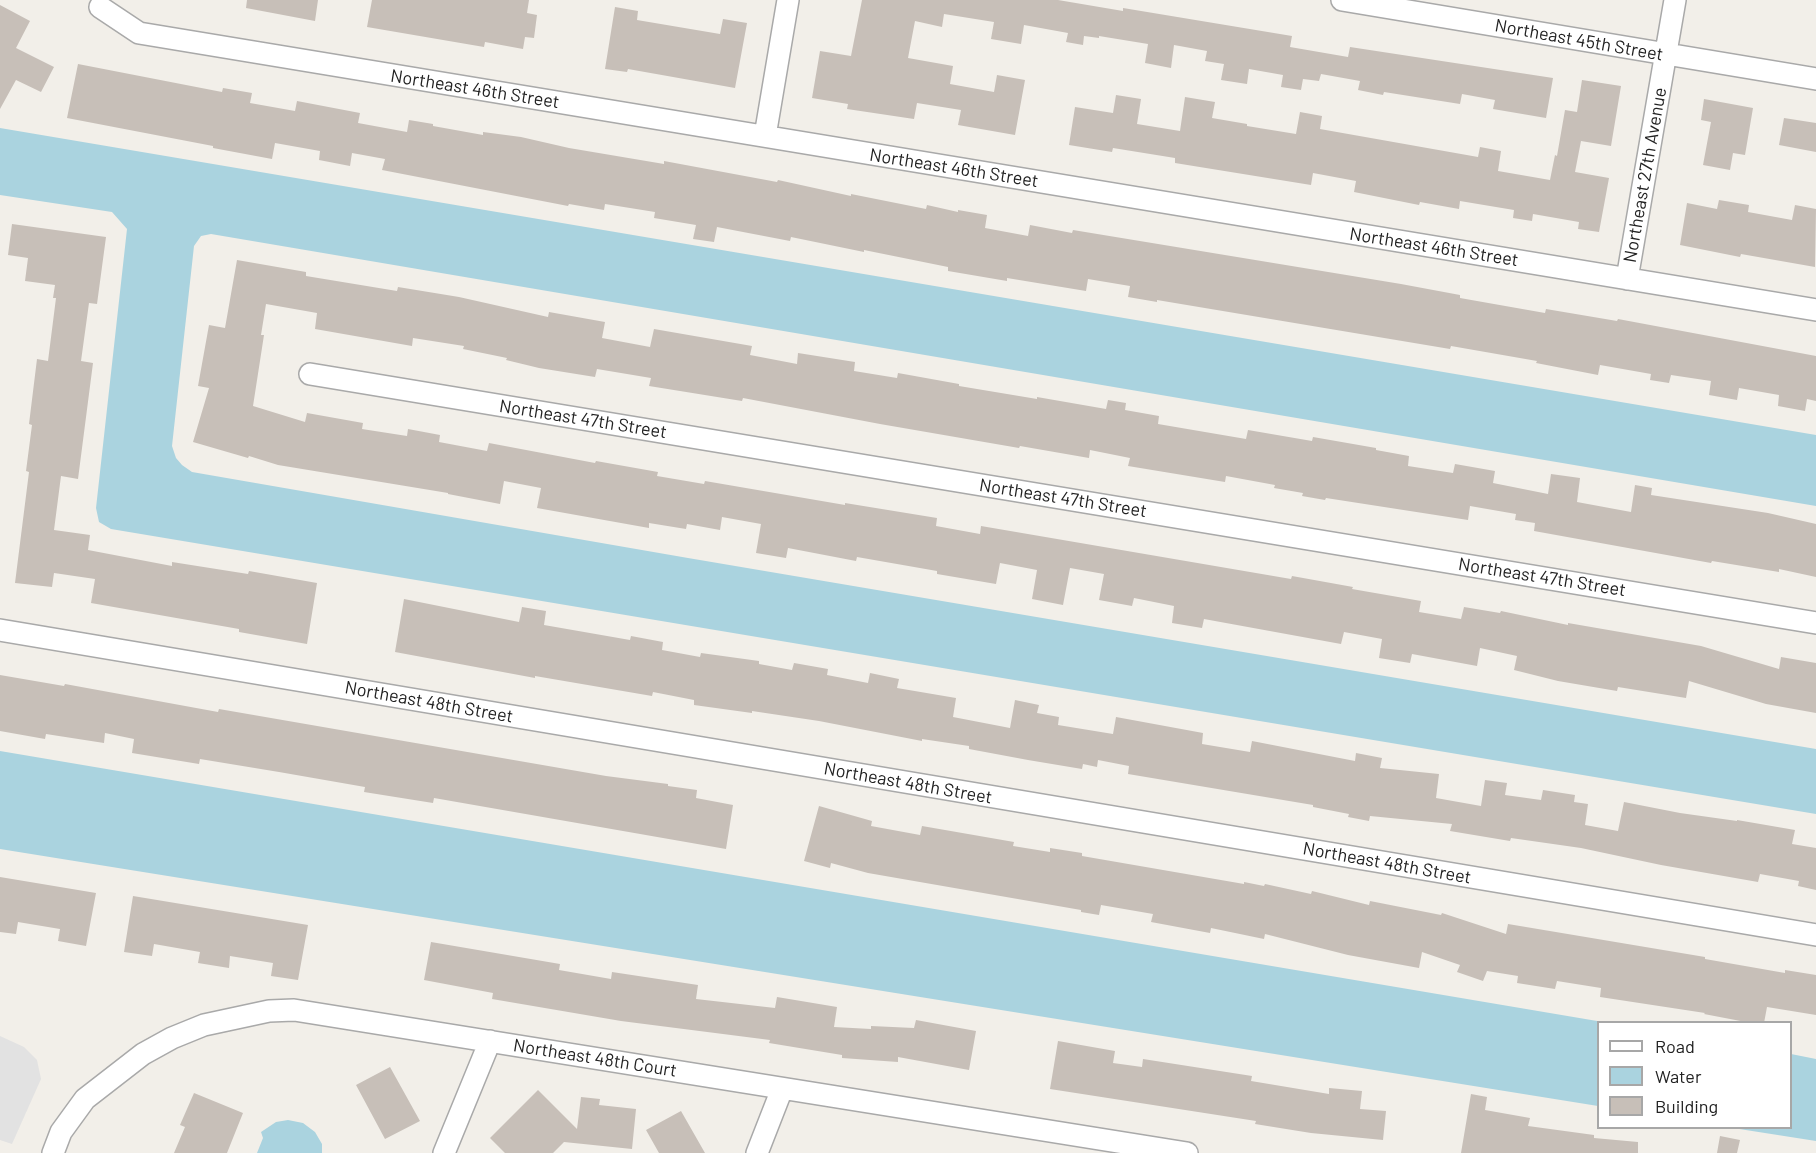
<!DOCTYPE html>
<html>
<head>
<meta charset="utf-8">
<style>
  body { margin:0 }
  #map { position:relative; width:1816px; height:1153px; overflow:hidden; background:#f2efe9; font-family:Barlow,sans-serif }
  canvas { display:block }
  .legend { position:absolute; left:1597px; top:1021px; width:195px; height:108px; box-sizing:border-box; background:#fff; border:2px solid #a7a7a7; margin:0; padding:8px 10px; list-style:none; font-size:18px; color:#222 }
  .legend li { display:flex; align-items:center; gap:12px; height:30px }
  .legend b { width:30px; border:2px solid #a7a7a7 }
</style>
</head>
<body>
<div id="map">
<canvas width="1816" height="1153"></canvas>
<ul class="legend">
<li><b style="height:8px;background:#fff"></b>Road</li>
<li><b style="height:16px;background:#aad3df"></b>Water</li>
<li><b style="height:16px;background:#c7bfb8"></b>Building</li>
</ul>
</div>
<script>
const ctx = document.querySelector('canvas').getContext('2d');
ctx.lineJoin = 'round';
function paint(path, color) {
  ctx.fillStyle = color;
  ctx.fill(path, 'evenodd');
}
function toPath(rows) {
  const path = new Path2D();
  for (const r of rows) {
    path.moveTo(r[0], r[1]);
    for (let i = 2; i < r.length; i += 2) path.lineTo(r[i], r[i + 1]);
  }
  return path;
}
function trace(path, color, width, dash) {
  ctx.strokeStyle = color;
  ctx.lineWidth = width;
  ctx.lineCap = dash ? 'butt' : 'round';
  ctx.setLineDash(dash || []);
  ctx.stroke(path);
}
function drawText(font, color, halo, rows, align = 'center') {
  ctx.font = font + ' Barlow,sans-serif';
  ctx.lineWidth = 4.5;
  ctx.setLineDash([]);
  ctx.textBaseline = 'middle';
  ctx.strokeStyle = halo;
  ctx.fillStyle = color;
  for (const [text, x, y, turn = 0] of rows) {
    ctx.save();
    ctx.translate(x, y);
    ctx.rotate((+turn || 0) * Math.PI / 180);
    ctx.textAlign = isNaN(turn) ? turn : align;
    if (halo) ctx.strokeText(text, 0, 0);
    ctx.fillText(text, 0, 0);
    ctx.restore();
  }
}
const parking = toPath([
  [0,1036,24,1047,37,1060,41,1079,12,1144,0,1140]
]);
const water = toPath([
  [0,128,1816,435,1816,506,211,234,201,236,194,246,172,446,176,458,182,465,192,472,688,558,1816,749,1816,814,111,529,99,522,96,508,127,229,112,212,0,195],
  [0,751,1603,1022,1598,1022,1598,1106,0,849],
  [1791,1054,1816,1059,1816,1141,1733,1128,1790,1128],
  [288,1120,303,1123,315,1132,322,1144,322,1153,257,1153,263,1138,261,1132,276,1122]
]);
const building = toPath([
  [247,0,318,0,315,21,246,8],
  [372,0,529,0,527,13,537,15,534,38,525,37,523,49,485,42,484,47,367,27],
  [862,0,1058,0,1123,11,1123,8,1292,36,1290,47,1348,57,1350,47,1553,78,1546,118,1493,109,1495,100,1462,94,1460,104,1384,92,1383,95,1358,90,1360,81,1321,74,1319,81,1303,79,1301,90,1281,87,1283,75,1249,69,1247,84,1221,80,1224,64,1205,61,1207,51,1174,45,1171,68,1145,63,1148,44,1099,36,1099,38,1084,36,1083,45,1066,42,1068,33,1024,25,1021,44,991,39,994,22,944,14,942,27,915,21,908,58,953,66,950,84,994,92,997,75,1025,80,1015,135,958,125,961,110,917,103,914,119,847,109,848,104,812,98,820,51,851,56],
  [0,5,30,21,16,48,54,67,41,92,16,80,0,109],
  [615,7,638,11,637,20,720,34,723,19,747,23,735,88,628,69,627,72,605,69],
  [78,64,222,92,223,88,252,93,250,103,295,111,297,101,360,113,358,123,407,132,409,120,433,124,433,126,483,135,483,132,521,137,569,148,664,164,664,161,777,182,778,180,851,196,851,194,926,209,927,205,958,212,958,210,987,215,985,228,1028,236,1030,225,1072,233,1073,230,1401,284,1460,295,1460,298,1545,313,1546,309,1617,321,1618,319,1816,356,1816,401,1807,399,1805,411,1778,406,1779,395,1739,388,1737,400,1709,395,1711,381,1671,375,1669,383,1650,380,1651,374,1600,365,1598,375,1536,363,1537,361,1451,346,1450,349,1157,300,1157,302,1128,297,1130,286,1088,279,1086,291,1007,278,1007,281,948,271,948,267,864,250,864,252,791,237,790,241,717,227,714,242,693,239,696,225,654,218,655,212,605,204,604,210,569,204,568,206,382,170,385,159,352,153,350,166,319,160,320,151,275,143,272,159,213,148,213,146,67,118],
  [1582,80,1621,86,1611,146,1581,141,1575,172,1609,178,1599,232,1578,229,1579,222,1533,214,1532,221,1513,218,1514,210,1460,201,1459,209,1420,202,1419,205,1354,192,1356,181,1313,173,1311,185,1175,163,1175,158,1113,148,1112,152,1069,145,1075,107,1113,113,1116,95,1141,99,1137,124,1180,131,1185,97,1215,102,1212,118,1247,124,1247,126,1296,134,1300,112,1322,116,1320,129,1478,157,1480,147,1501,151,1498,171,1550,180,1555,155,1557,156,1565,110,1577,112],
  [1704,99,1753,108,1745,155,1733,153,1730,170,1703,165,1711,122,1701,120],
  [1784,118,1816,123,1816,152,1779,145],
  [1719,200,1749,205,1748,212,1792,220,1795,205,1816,209,1815,267,1741,254,1740,257,1680,245,1687,203,1717,209],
  [12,224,106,237,97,304,89,303,81,361,93,363,78,479,61,476,54,530,90,535,88,550,172,566,172,562,248,574,249,571,317,583,307,644,239,632,239,629,91,603,95,579,54,573,52,587,15,583,29,472,26,471,32,425,29,424,37,359,48,361,56,298,53,298,55,285,25,281,28,258,8,255],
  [237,260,306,272,306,276,397,291,398,287,459,297,548,317,549,312,605,322,602,338,650,347,654,329,752,346,750,355,797,364,798,353,855,362,854,371,897,378,898,373,959,384,959,386,1037,399,1037,397,1106,409,1108,400,1126,403,1125,410,1159,416,1158,424,1246,439,1248,430,1312,441,1313,437,1376,448,1376,450,1409,456,1408,466,1453,473,1455,464,1495,471,1493,483,1548,494,1551,474,1580,478,1577,502,1631,512,1635,485,1652,488,1651,495,1768,513,1816,524,1816,577,1779,569,1779,572,1712,561,1711,563,1534,531,1535,523,1515,520,1516,514,1470,506,1468,520,1326,498,1325,500,1302,496,1303,493,1274,488,1275,485,1226,476,1225,482,1128,466,1130,458,1090,450,1089,458,1020,446,1019,448,880,424,743,398,742,401,649,386,651,378,597,369,595,377,539,368,506,360,507,358,463,349,464,346,413,338,412,346,315,329,317,313,266,304,261,335,264,335,253,406,305,422,307,413,363,423,362,429,407,436,408,429,440,435,439,442,487,451,489,443,595,463,596,461,658,472,657,476,704,484,705,481,845,505,845,503,937,518,936,526,980,534,981,526,1291,579,1292,576,1353,587,1352,589,1421,601,1419,612,1461,619,1464,607,1500,613,1501,611,1568,625,1568,623,1701,646,1779,669,1781,657,1816,663,1816,713,1766,704,1689,681,1686,698,1618,687,1617,691,1558,681,1514,670,1517,656,1480,648,1477,666,1412,654,1410,663,1379,658,1382,639,1344,632,1341,644,1204,619,1202,628,1172,623,1174,606,1134,598,1132,606,1099,600,1104,574,1070,568,1063,605,1032,599,1037,570,1000,563,996,584,937,574,937,571,857,557,856,561,788,548,786,558,756,553,761,524,722,517,720,530,687,524,686,529,649,523,649,528,537,508,541,488,504,481,500,504,448,494,448,493,278,465,249,456,248,458,193,442,209,388,198,386,209,325,225,328],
  [404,599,519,622,522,607,546,611,544,625,630,640,631,636,663,642,662,650,700,657,701,653,759,661,759,664,792,670,794,663,828,669,827,675,868,683,870,673,899,679,897,688,956,698,953,717,1010,728,1015,700,1039,705,1037,713,1059,717,1058,725,1113,734,1116,717,1203,733,1202,744,1250,752,1252,741,1355,761,1356,753,1382,758,1380,768,1439,774,1436,798,1481,806,1485,780,1507,783,1505,795,1541,800,1543,790,1575,795,1574,802,1588,804,1585,825,1618,831,1624,802,1680,813,1737,821,1737,820,1795,830,1792,844,1816,848,1816,890,1798,886,1799,881,1760,874,1758,882,1661,865,1581,848,1511,838,1510,841,1450,831,1452,824,1370,816,1369,821,1348,817,1349,814,1313,807,1313,805,1128,774,1129,766,1098,760,1097,767,1083,764,1082,769,1028,760,969,749,969,746,922,739,922,741,819,721,752,711,752,713,694,705,694,700,653,692,652,696,535,676,535,678,395,652],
  [0,675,64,686,65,684,218,712,219,709,606,776,668,784,668,786,697,790,696,798,733,805,726,849,434,798,433,803,364,792,365,787,279,772,200,759,199,764,132,753,134,739,105,733,104,743,46,734,45,739,0,731],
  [819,806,872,821,871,826,920,835,922,826,1014,842,1013,846,1050,852,1050,848,1082,853,1082,856,1244,884,1244,882,1264,886,1265,884,1311,894,1312,891,1369,905,1370,901,1441,915,1442,913,1506,934,1508,924,1705,957,1705,959,1785,973,1785,970,1816,975,1816,1015,1767,1007,1764,1023,1751,1023,1704,1014,1705,1013,1600,997,1601,988,1557,981,1555,989,1517,983,1518,976,1487,971,1483,981,1457,972,1460,965,1422,952,1419,968,1348,955,1265,934,1264,939,1211,928,1210,933,1151,922,1153,914,1101,905,1099,915,1081,912,1081,910,868,873,831,863,830,868,804,861],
  [0,877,96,893,86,946,58,941,60,929,18,922,16,934,0,932],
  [133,896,308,925,298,980,271,976,273,963,230,956,229,968,198,963,200,952,154,944,152,956,124,952],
  [431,942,560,964,559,970,611,979,612,972,698,985,696,999,775,1008,777,997,837,1007,834,1027,871,1029,871,1026,914,1028,916,1020,976,1031,969,1070,898,1057,898,1062,842,1058,842,1055,769,1043,770,1040,621,1021,492,999,493,993,424,980],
  [1058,1041,1115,1051,1113,1063,1142,1067,1143,1059,1252,1076,1251,1081,1329,1094,1329,1088,1362,1091,1360,1109,1386,1111,1383,1140,1311,1133,1255,1124,1256,1121,1050,1089],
  [390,1067,420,1121,385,1139,356,1085],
  [538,1090,577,1129,581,1097,600,1099,599,1105,636,1109,632,1149,564,1142,553,1153,505,1153,490,1138],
  [194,1093,243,1113,227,1153,174,1153,185,1127,180,1125],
  [1471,1094,1487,1097,1485,1110,1530,1118,1528,1126,1594,1135,1594,1138,1638,1142,1638,1153,1461,1153],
  [681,1111,705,1153,659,1153,646,1130],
  [1720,1136,1740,1140,1737,1153,1717,1153]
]);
const minor = toPath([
  [1342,0,1816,79],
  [100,7,139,33,1816,310],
  [765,136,788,0],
  [1627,279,1675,0],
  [310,374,1816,623],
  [0,630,1816,935],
  [53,1153,61,1132,85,1099,143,1054,172,1038,204,1025,269,1011,294,1010,1187,1153],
  [444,1153,490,1041],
  [757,1153,782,1089]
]);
const streetNames = [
  ["Northeast 45th Street",1579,40,10],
  ["Northeast 46th Street",475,89,9],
  ["Northeast 46th Street",954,168,9],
  ["Northeast 27th Avenue",1645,175,-80],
  ["Northeast 46th Street",1434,247,9],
  ["Northeast 47th Street",583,419,9],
  ["Northeast 47th Street",1063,498,9],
  ["Northeast 47th Street",1542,577,9],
  ["Northeast 48th Street",429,702,10],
  ["Northeast 48th Street",908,783,10],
  ["Northeast 48th Street",1387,863,10],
  ["Northeast 48th Court",595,1058,9]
];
paint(parking, '#e2e2e2');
paint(water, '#aad3df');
paint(building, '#c7bfb8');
trace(minor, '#a9a9a9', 24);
trace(minor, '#fff', 21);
drawText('18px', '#222', '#fff', streetNames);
</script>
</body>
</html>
